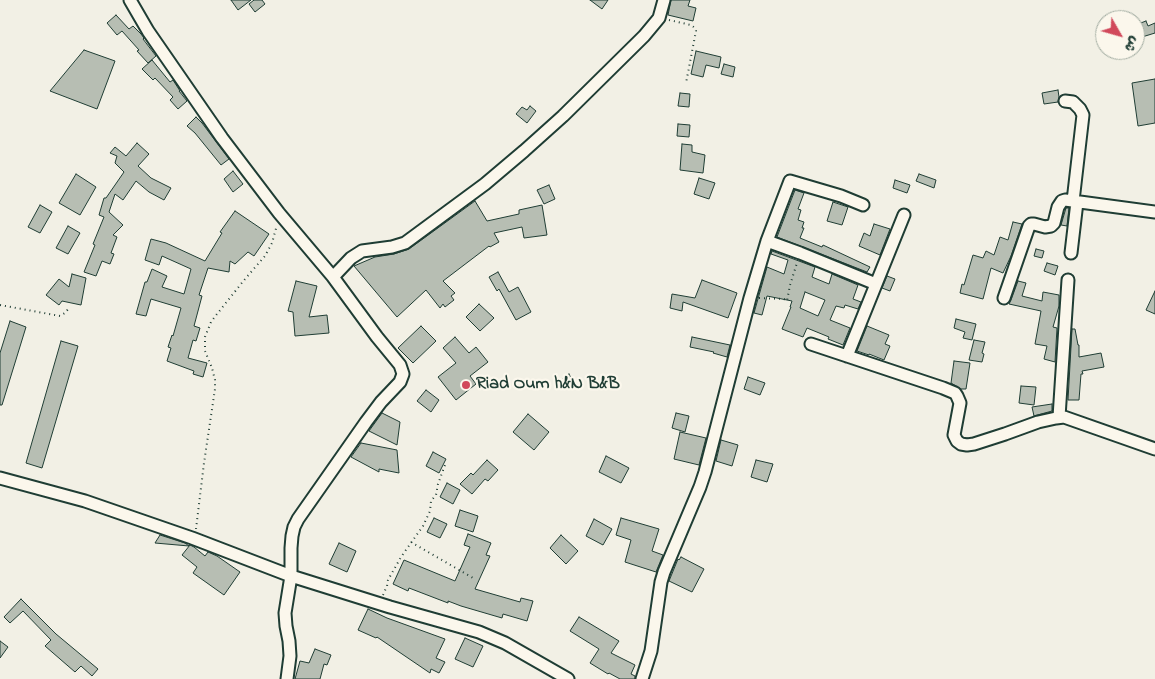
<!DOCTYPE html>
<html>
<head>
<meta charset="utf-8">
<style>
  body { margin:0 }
  #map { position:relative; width:1155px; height:679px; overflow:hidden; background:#f2f0e5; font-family:"Indie Flower","Playpen Sans Arabic",sans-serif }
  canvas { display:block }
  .north { position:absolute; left:1095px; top:10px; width:50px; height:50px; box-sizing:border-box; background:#fbf7ec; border:1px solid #a3ada2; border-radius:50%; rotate:128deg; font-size:14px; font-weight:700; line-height:20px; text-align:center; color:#1f3d34 }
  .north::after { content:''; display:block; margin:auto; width:18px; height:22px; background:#d1495b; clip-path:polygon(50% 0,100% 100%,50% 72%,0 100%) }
</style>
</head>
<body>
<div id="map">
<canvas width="1155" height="679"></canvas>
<div class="north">ش</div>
</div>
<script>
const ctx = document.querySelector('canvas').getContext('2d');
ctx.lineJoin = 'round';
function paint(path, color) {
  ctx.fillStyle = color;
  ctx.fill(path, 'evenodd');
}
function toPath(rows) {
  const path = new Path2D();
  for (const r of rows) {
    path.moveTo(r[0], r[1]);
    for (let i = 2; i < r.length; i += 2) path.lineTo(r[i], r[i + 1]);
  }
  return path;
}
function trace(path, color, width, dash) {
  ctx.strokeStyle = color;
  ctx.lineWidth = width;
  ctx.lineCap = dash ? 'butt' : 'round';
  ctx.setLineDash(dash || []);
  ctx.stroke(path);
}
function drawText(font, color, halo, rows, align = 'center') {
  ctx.font = font + ' "Indie Flower",sans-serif';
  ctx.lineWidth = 4.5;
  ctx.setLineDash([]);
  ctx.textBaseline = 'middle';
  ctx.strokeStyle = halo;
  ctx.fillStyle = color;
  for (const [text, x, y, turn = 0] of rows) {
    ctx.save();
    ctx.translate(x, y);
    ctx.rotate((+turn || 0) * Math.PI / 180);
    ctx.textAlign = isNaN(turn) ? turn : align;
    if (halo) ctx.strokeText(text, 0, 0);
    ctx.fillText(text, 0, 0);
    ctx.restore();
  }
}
const building = toPath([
  [231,0,251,0,238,10,231,0],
  [254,0,262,0,265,4,255,12,249,4,254,0],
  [590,0,608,0,602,9,590,0],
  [671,0,690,0,688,6,696,8,693,21,668,15,671,0],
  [116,15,129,29,133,26,141,34,144,38,143,39,156,56,148,63,137,51,139,50,122,31,117,35,107,23,116,15],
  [1146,21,1148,26,1155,23,1155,33,1142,37,1138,24,1146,21],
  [84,50,115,61,97,109,50,91,84,50],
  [696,51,721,57,719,68,706,65,703,77,691,74,696,51],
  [152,60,170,82,173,80,180,91,179,91,187,101,178,109,170,100,173,97,155,78,153,80,142,69,152,60],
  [724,64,735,67,733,77,721,74,724,64],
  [1155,79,1155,123,1138,126,1132,83,1155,79],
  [1058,90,1059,97,1058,102,1044,104,1042,93,1058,90],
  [680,93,690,94,689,107,678,106,680,93],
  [530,106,536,111,527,123,516,114,522,107,527,110,530,106],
  [196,117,202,123,229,159,221,165,195,133,187,126,196,117],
  [678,124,690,125,689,137,677,136,678,124],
  [137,143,149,154,138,166,151,178,171,188,164,200,149,192,136,181,123,200,115,194,109,212,123,225,113,235,117,237,111,253,114,254,110,264,102,261,96,276,84,272,95,245,93,244,104,217,99,215,104,198,106,198,124,172,115,163,117,156,110,153,115,147,126,156,137,143],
  [682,144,692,145,692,152,705,155,703,173,680,170,682,144],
  [233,171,243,184,233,192,224,179,233,171],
  [76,174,96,187,80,215,59,203,76,174],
  [919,174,936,180,934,188,916,181,919,174],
  [699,178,715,183,709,199,694,194,699,178],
  [895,180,910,185,907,193,893,188,895,180],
  [549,185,555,199,544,204,537,190,549,185],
  [795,190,804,193,798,209,801,210,798,220,804,222,802,228,804,228,800,238,822,247,823,245,870,267,867,272,777,237,795,190],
  [475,201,487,221,519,214,519,210,542,205,547,235,524,238,522,227,494,233,499,242,490,247,489,246,443,281,455,293,451,296,454,300,445,307,443,304,440,308,426,290,397,317,354,266,375,257,394,254,409,249,475,201],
  [833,202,848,207,842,225,827,221,833,202],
  [40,205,52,212,40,233,28,227,40,205],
  [1066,208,1069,208,1067,226,1061,225,1066,208],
  [235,211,269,234,254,256,248,252,235,264,230,261,229,272,208,268,199,295,202,296,194,326,200,328,196,341,193,340,188,358,207,363,203,377,193,374,194,371,167,361,171,348,168,347,172,335,173,336,181,308,151,299,146,316,136,314,145,282,147,282,152,269,167,276,162,287,184,294,191,269,162,256,159,265,145,260,151,239,166,243,205,261,222,233,220,232,235,211],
  [1013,222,1022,224,1011,256,1003,273,991,268,983,299,960,293,962,284,964,285,973,255,983,258,986,251,994,255,1000,237,1008,240,1013,222],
  [874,224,890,229,880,255,859,246,864,233,870,236,874,224],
  [68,226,80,233,68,254,56,248,68,226],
  [1036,249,1044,251,1042,258,1034,256,1036,249],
  [772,251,815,267,812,277,829,284,832,274,858,285,853,299,861,302,858,309,845,305,844,308,836,306,830,320,850,328,843,345,828,339,829,337,807,328,803,337,782,329,791,307,790,307,792,301,767,296,762,315,754,313,767,267,784,274,788,260,771,254,772,251],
  [805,292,825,300,818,316,800,308,805,292],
  [1047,263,1058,266,1055,275,1044,271,1047,263],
  [498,272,509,292,518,287,531,312,516,320,499,289,497,291,489,277,498,272],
  [72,274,86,278,81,305,62,301,59,305,46,295,59,279,69,287,72,274],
  [887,276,895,279,890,291,882,288,887,276],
  [702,280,737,293,728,318,683,302,682,311,670,308,672,294,695,298,702,280],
  [296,281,317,286,309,317,327,315,329,333,295,336,293,312,288,311,296,281],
  [1018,281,1026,283,1022,296,1042,301,1043,292,1059,295,1059,306,1053,327,1057,328,1055,362,1044,359,1047,346,1035,344,1041,311,1009,304,1011,300,1018,281],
  [1155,291,1155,314,1146,310,1155,291],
  [479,304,494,318,480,331,466,317,479,304],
  [956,319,976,324,972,340,963,338,965,332,954,328,956,319],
  [10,321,26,327,2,405,0,405,0,353,10,321],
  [421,326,436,341,413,363,398,348,421,326],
  [867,326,889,335,885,344,890,346,884,360,869,354,869,355,857,351,867,326],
  [1072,329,1075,329,1078,345,1079,345,1079,357,1101,353,1104,367,1082,371,1083,374,1081,374,1079,400,1068,400,1072,329],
  [455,337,469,353,476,347,488,362,470,376,476,384,456,400,438,377,456,363,443,348,455,337],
  [692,337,730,345,727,357,713,353,714,352,690,347,692,337],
  [974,340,985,342,982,353,984,354,982,362,969,360,974,340],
  [61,341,78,346,42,468,26,463,61,341],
  [954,361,970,363,966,389,961,389,951,383,954,361],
  [569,374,574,384,568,387,563,378,569,374],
  [748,377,765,383,760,395,744,389,748,377],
  [1021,386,1036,387,1034,405,1019,403,1021,386],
  [426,390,439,400,431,412,417,401,426,390],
  [1052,404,1052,411,1034,416,1032,407,1052,404],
  [382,413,400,422,397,445,369,431,382,413],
  [676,413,689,416,685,432,672,428,676,413],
  [528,414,549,432,534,450,513,432,528,414],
  [680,432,706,438,699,465,674,459,680,432],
  [721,440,738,445,732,466,716,461,721,440],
  [361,443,397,450,399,473,379,469,379,472,351,457,361,443],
  [433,452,446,459,439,473,426,466,433,452],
  [606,456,629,468,621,483,599,472,606,456],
  [487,460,498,470,488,481,485,479,472,494,460,484,471,473,473,475,487,460],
  [756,460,773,464,767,482,751,477,756,460],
  [447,483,460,490,453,504,440,497,447,483],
  [460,510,478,516,473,532,455,526,460,510],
  [434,518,447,524,440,538,427,532,434,518],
  [621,518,659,529,652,551,663,555,656,572,625,562,631,540,616,535,621,518],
  [594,519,612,529,603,545,586,536,594,519],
  [468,534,491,543,486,555,490,556,475,589,520,602,521,598,533,601,527,621,503,614,502,618,461,606,448,601,448,603,409,588,408,591,393,584,404,560,455,581,470,547,464,545,468,534],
  [160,535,185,543,189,546,155,543,160,535],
  [561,535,578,551,566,564,550,548,561,535],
  [339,543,356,551,347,572,329,564,339,543],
  [190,545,194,547,205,556,208,552,217,556,240,572,224,595,193,573,197,567,182,555,190,545],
  [681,557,704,569,692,592,669,581,678,559,679,560,681,557],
  [21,599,56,634,98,669,92,676,81,666,75,672,45,646,51,640,23,611,10,623,4,617,21,599],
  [368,609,387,618,445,639,436,658,445,662,439,673,431,669,430,673,377,637,376,638,358,630,368,609],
  [579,617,619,641,611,653,635,665,631,674,635,676,635,679,620,679,609,673,608,674,590,663,599,649,570,631,579,617],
  [465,638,483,646,473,667,455,659,465,638],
  [0,641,8,647,0,658,0,641],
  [315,649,331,655,327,665,324,664,320,679,295,679,300,661,309,663,315,649]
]);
const path = toPath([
  [669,20,691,25,695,28,696,31,686,83],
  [759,298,784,299,787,301,790,285,797,263],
  [0,305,60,316,65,313,69,308],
  [196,529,204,463,215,389,215,380,212,368,205,351,205,337,211,322,217,314,245,279,265,256,272,243,277,225],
  [411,542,473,578],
  [383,595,387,586,388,580,401,557,423,526,430,511,431,501,436,495,438,484,445,465]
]);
const minor = toPath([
  [130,0,148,31,222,138,279,213,333,277],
  [1065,101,1073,102,1080,109,1083,115,1073,201],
  [767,241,800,253,876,284],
  [1071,253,1077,202],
  [1004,298,1029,226,1031,224,1034,224,1045,227,1051,226,1054,223,1058,207,1062,201,1065,200,1155,212],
  [811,344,943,388,955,393,957,396,960,403,954,435,957,441,961,444,967,445,974,444,1005,434,1038,422,1056,418,1064,417,1155,449],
  [847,356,904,215],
  [1059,417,1068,280],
  [0,478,85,501,192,538,291,576,390,607,479,632,505,643,568,679],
  [287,679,290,656,289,641,286,626,285,613,291,576,291,548,292,536,294,527,298,519,366,422,381,402,400,382,403,374,400,365,377,337,333,277,351,258,362,251,392,247,405,243,485,184,524,151,563,116,644,36,659,18,664,0],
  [642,679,651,651,661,582,664,572,700,487,705,472,750,298,767,241,790,181,841,196,863,205]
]);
const markers = [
  [466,385,5,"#d1495b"]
];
const poiNames = [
  ["Riad Oum h&N B&B",476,385]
];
paint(building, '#b7beb3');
trace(building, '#1f3d34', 1);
trace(minor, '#1f3d34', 15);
trace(path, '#1f3d34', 2, [1, 4]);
trace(minor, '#fbf7ec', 11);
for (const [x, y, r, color] of markers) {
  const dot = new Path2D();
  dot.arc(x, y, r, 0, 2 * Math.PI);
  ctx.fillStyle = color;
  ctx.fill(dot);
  trace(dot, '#fbf7ec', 2);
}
drawText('bold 18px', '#1f3d34', '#fbf7ec', poiNames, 'left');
</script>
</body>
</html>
